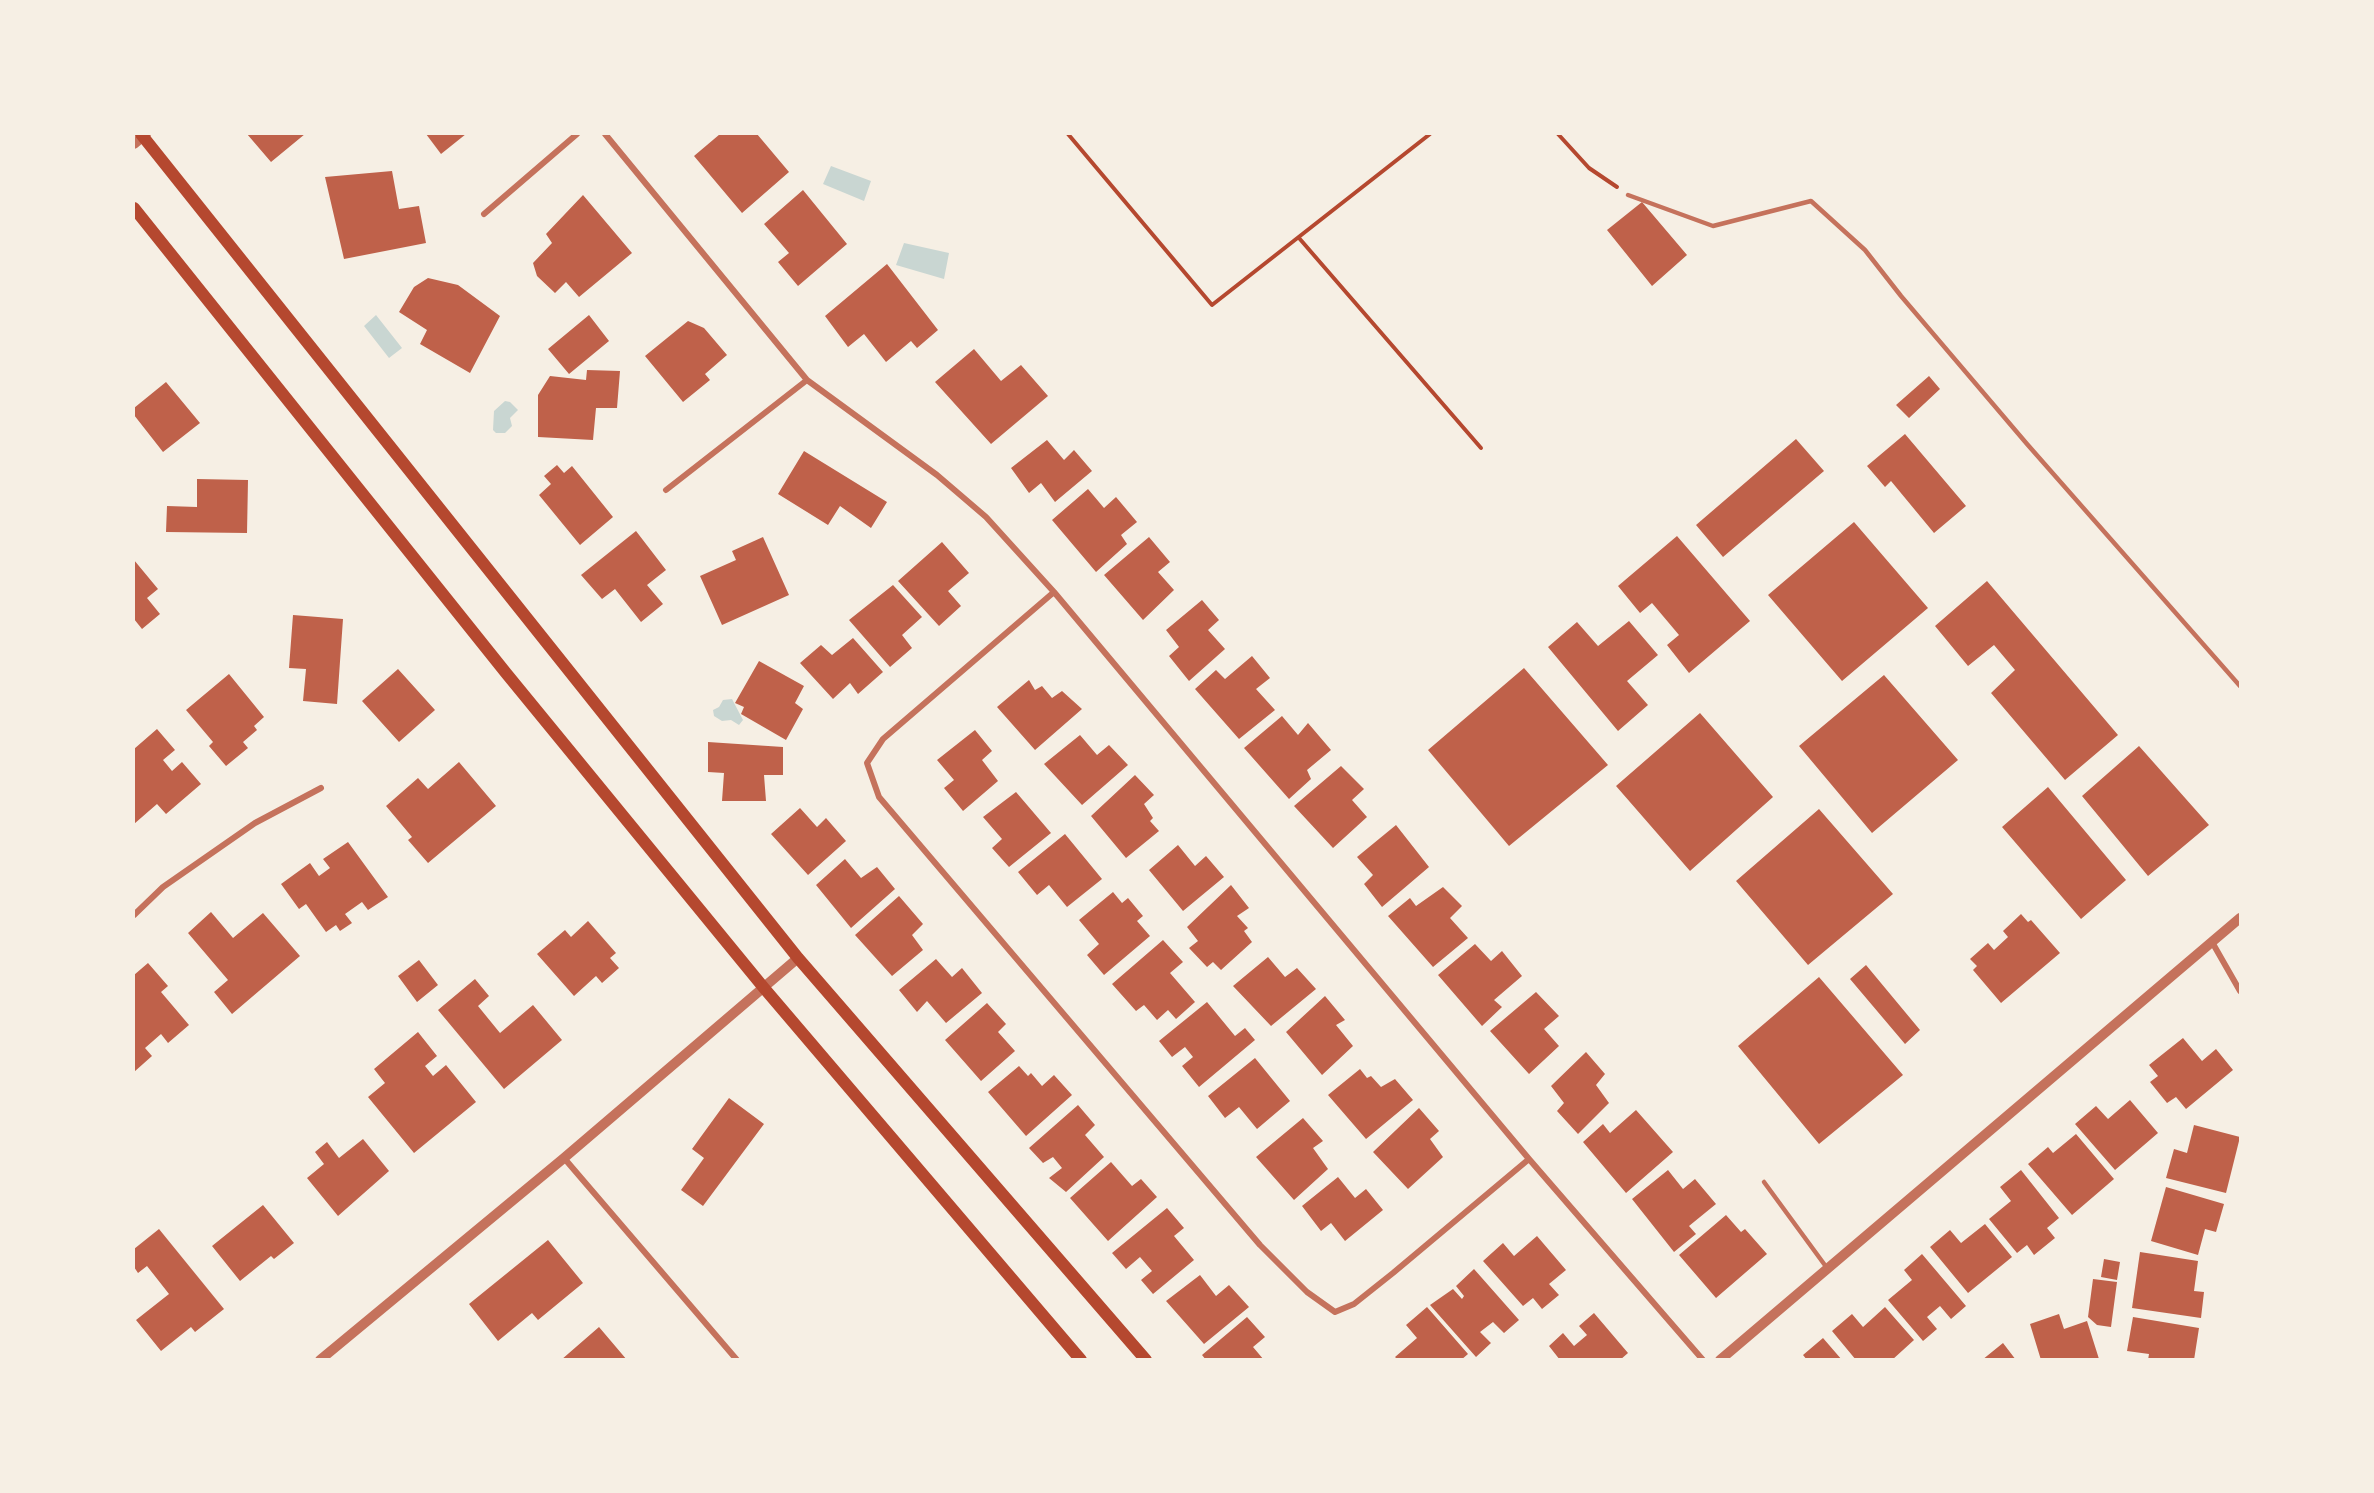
<!DOCTYPE html>
<html>
<head>
<meta charset="utf-8">
<style>
  body { margin:0 }
  #map { position:relative; width:2374px; height:1493px; overflow:hidden; background:#f6efe4; font-family:"Public Sans",sans-serif }
  canvas { display:block }
  .frame { position:absolute; inset:0; border:135px solid #f6efe4; pointer-events:none }
</style>
</head>
<body>
<div id="map">
<canvas width="2374" height="1493"></canvas>
<div class="frame"></div>
</div>
<script>
const ctx = document.querySelector('canvas').getContext('2d');
ctx.lineJoin = 'round';
function paint(path, color) {
  ctx.fillStyle = color;
  ctx.fill(path, 'evenodd');
}
function toPath(rows) {
  const path = new Path2D();
  for (const r of rows) {
    path.moveTo(r[0], r[1]);
    for (let i = 2; i < r.length; i += 2) path.lineTo(r[i], r[i + 1]);
  }
  return path;
}
function trace(path, color, width, dash) {
  ctx.strokeStyle = color;
  ctx.lineWidth = width;
  ctx.lineCap = dash ? 'butt' : 'round';
  ctx.setLineDash(dash || []);
  ctx.stroke(path);
}
const water = toPath([
  [831,166,871,181,864,201,823,184],
  [904,243,949,253,944,279,896,265],
  [376,315,402,348,389,358,364,326],
  [505,401,510,402,518,410,510,418,512,426,505,433,496,433,493,430,494,411],
  [732,699,743,720,739,725,731,720,722,721,714,716,713,710,719,707,723,700]
]);
const building = toPath([
  [247,134,305,134,271,162],
  [426,134,466,134,441,154],
  [720,134,757,134,789,172,742,213,694,156],
  [392,171,399,209,419,206,426,243,344,259,325,177],
  [803,190,847,244,798,286,778,262,789,253,764,224],
  [583,195,632,253,579,297,566,282,555,293,537,276,533,263,552,243,546,234],
  [1642,202,1687,255,1652,286,1607,230],
  [887,264,938,330,917,348,911,341,886,362,864,334,848,347,825,316],
  [428,278,458,285,500,316,470,373,420,344,427,330,399,312,414,287],
  [589,315,609,341,569,374,548,349],
  [688,321,704,328,727,355,705,374,710,380,683,402,645,356],
  [974,349,1001,381,1021,365,1048,396,991,444,935,382],
  [587,370,620,371,617,408,596,408,593,440,538,437,538,395,550,376,586,380],
  [1929,376,1940,389,1909,418,1896,405],
  [166,382,200,423,163,452,134,415,134,408],
  [1905,434,1966,506,1934,533,1891,481,1885,487,1867,466],
  [1796,439,1824,471,1723,557,1696,525],
  [1047,440,1064,460,1074,450,1092,471,1055,502,1041,483,1029,493,1011,468],
  [804,451,887,502,871,528,840,506,828,525,778,494],
  [557,465,564,473,572,466,613,517,580,545,539,495,551,484,544,476],
  [197,479,248,480,247,533,166,532,167,506,197,507],
  [1088,489,1104,508,1116,497,1137,522,1121,535,1127,544,1096,572,1052,520],
  [1854,522,1928,608,1842,681,1768,595],
  [636,531,666,570,647,585,663,604,641,622,615,589,602,599,581,575],
  [1677,536,1750,621,1689,673,1667,645,1679,635,1652,603,1640,613,1618,586],
  [763,537,789,595,722,625,700,576,736,560,732,551],
  [1149,537,1170,562,1158,572,1174,590,1143,620,1104,575],
  [942,542,969,573,948,591,961,606,939,626,898,581],
  [134,560,158,589,147,598,160,614,142,629,134,619],
  [1987,581,2118,735,2065,780,1991,693,2015,670,1994,645,1968,666,1935,626],
  [893,585,922,617,902,635,912,648,890,667,849,620],
  [1202,600,1219,620,1208,630,1225,649,1189,681,1169,656,1179,647,1166,630],
  [293,615,343,619,337,704,303,701,306,669,289,668],
  [1629,621,1658,655,1627,681,1648,705,1618,731,1548,647,1577,622,1598,646],
  [853,638,883,672,858,694,850,683,833,699,800,663,821,645,832,655],
  [1252,656,1270,678,1256,689,1275,710,1239,739,1195,689,1216,670,1225,679],
  [759,661,804,686,795,703,803,709,786,740,741,714,744,707,735,703],
  [1524,668,1608,765,1509,846,1428,750],
  [398,669,435,710,399,742,362,701],
  [229,674,264,717,254,726,257,730,243,742,248,748,226,766,209,746,213,742,186,710],
  [1884,675,1958,760,1872,833,1799,746],
  [1029,680,1035,690,1042,686,1052,698,1062,691,1082,709,1035,750,997,707],
  [1700,713,1773,797,1690,871,1616,786],
  [1282,716,1298,735,1308,723,1331,750,1307,770,1311,779,1289,799,1244,748],
  [157,729,175,750,163,760,172,771,182,762,201,784,166,814,157,804,134,824,134,749],
  [975,730,992,751,982,760,998,781,963,811,944,788,954,780,937,760],
  [1080,735,1097,755,1109,745,1128,765,1082,805,1044,764],
  [708,742,783,747,783,775,764,775,766,801,722,801,724,773,708,772],
  [2139,746,2209,825,2148,876,2082,796],
  [459,762,496,806,428,863,408,840,412,837,386,806,418,778,428,789],
  [1341,766,1364,789,1352,800,1367,817,1333,848,1294,806],
  [1135,775,1154,795,1144,804,1153,818,1150,821,1159,831,1126,858,1091,816],
  [2048,787,2126,880,2081,919,2002,827],
  [1016,792,1051,833,1009,867,992,848,1002,839,983,817],
  [800,808,817,827,826,818,846,841,808,875,771,834],
  [1819,809,1893,894,1808,965,1736,881],
  [1396,825,1429,867,1382,907,1364,884,1373,875,1357,857],
  [1065,834,1102,879,1067,907,1049,885,1037,895,1018,872],
  [348,842,388,897,368,910,362,902,345,914,352,923,340,931,336,925,326,932,306,904,299,909,281,884,310,863,319,876,330,868,323,859],
  [1178,845,1195,866,1206,856,1224,877,1183,911,1149,870],
  [845,859,861,878,877,867,895,889,851,928,816,885],
  [1231,885,1249,908,1237,916,1248,928,1244,931,1252,942,1221,970,1213,962,1207,967,1189,948,1198,941,1187,927],
  [1443,887,1462,906,1450,918,1468,938,1433,967,1388,916,1410,898,1416,906],
  [1113,892,1122,903,1128,898,1143,916,1137,921,1150,936,1104,975,1087,955,1099,944,1079,920],
  [899,896,923,924,912,935,923,950,892,976,855,935],
  [211,912,233,938,263,913,300,956,232,1014,214,992,228,980,188,933],
  [2021,914,2028,922,2031,920,2060,953,2001,1003,1973,970,1977,966,1970,959,1988,943,1994,950,2008,937,2003,931],
  [588,921,616,953,610,958,619,968,602,983,596,976,574,996,537,954,565,930,571,937],
  [1163,940,1183,962,1170,973,1195,1002,1176,1019,1168,1010,1157,1020,1144,1005,1136,1011,1112,984],
  [1475,944,1491,961,1502,951,1522,976,1494,1000,1502,1007,1482,1026,1438,975],
  [1268,957,1285,977,1297,968,1316,989,1271,1026,1233,986],
  [936,959,952,977,962,968,982,993,946,1023,927,1001,917,1012,899,990],
  [419,960,438,985,417,1002,398,976],
  [148,963,168,986,161,992,189,1025,168,1043,161,1034,145,1048,152,1056,134,1072,134,975],
  [1866,965,1920,1030,1905,1044,1850,979],
  [1819,977,1903,1075,1819,1144,1738,1046],
  [475,979,489,996,478,1006,500,1033,533,1005,562,1040,504,1089,438,1010],
  [1536,992,1559,1016,1544,1029,1559,1046,1529,1074,1490,1031],
  [1325,996,1345,1020,1336,1025,1353,1046,1322,1075,1286,1032],
  [1207,1002,1235,1036,1245,1028,1255,1040,1199,1087,1182,1066,1193,1057,1185,1047,1172,1057,1159,1041],
  [987,1003,1006,1024,998,1032,1015,1051,981,1081,945,1040],
  [418,1032,437,1056,425,1066,433,1076,446,1065,476,1102,414,1153,368,1097,385,1083,374,1069],
  [2183,1038,2202,1061,2216,1049,2233,1070,2186,1109,2176,1097,2167,1103,2150,1082,2158,1076,2149,1065],
  [1586,1052,1605,1074,1596,1085,1609,1103,1578,1134,1557,1111,1564,1103,1551,1086],
  [1255,1058,1290,1101,1257,1129,1239,1107,1225,1118,1208,1096],
  [1019,1066,1028,1076,1031,1073,1042,1086,1054,1075,1072,1095,1026,1136,988,1092],
  [1360,1069,1367,1078,1371,1076,1381,1087,1395,1079,1413,1100,1366,1139,1328,1095],
  [729,1098,764,1124,703,1206,681,1190,704,1158,692,1149],
  [2130,1100,2158,1133,2115,1170,2075,1124,2096,1106,2108,1119],
  [1078,1105,1095,1125,1085,1135,1104,1157,1066,1192,1049,1178,1062,1168,1053,1157,1043,1163,1029,1148],
  [1419,1108,1439,1131,1430,1139,1443,1157,1408,1189,1373,1152],
  [1636,1110,1673,1152,1626,1193,1583,1142,1603,1124,1610,1133],
  [1303,1118,1323,1141,1313,1148,1328,1169,1294,1200,1256,1157],
  [2194,1125,2240,1137,2226,1193,2166,1178,2174,1149,2187,1153],
  [2076,1134,2114,1179,2072,1215,2028,1164,2048,1147,2053,1153],
  [363,1139,389,1171,338,1216,307,1178,324,1164,315,1152,327,1142,339,1158],
  [1111,1162,1132,1186,1141,1179,1157,1197,1108,1241,1070,1198],
  [1668,1170,1683,1189,1695,1179,1716,1204,1689,1226,1696,1234,1674,1252,1632,1199],
  [2021,1170,2059,1218,2047,1228,2055,1238,2034,1255,2027,1245,2017,1253,1989,1219,2011,1201,2000,1187],
  [1338,1177,1355,1198,1366,1189,1383,1210,1345,1241,1331,1223,1321,1231,1302,1206],
  [2166,1187,2224,1204,2216,1232,2205,1229,2198,1255,2151,1241],
  [263,1205,294,1243,274,1259,271,1256,240,1281,212,1246],
  [1167,1208,1184,1228,1174,1236,1194,1260,1153,1294,1141,1280,1152,1271,1140,1257,1126,1269,1112,1253],
  [1726,1215,1741,1232,1745,1229,1767,1254,1716,1298,1679,1255],
  [1985,1224,2012,1257,1968,1293,1930,1247,1950,1230,1961,1243],
  [159,1229,224,1309,195,1332,191,1327,161,1351,136,1320,169,1294,147,1266,138,1273,134,1267,134,1249],
  [1537,1236,1566,1270,1549,1284,1559,1295,1542,1309,1533,1298,1523,1306,1483,1261,1503,1243,1514,1256],
  [548,1240,583,1283,538,1320,532,1313,498,1341,469,1304],
  [2140,1252,2198,1261,2194,1291,2204,1292,2201,1318,2132,1308],
  [1922,1254,1966,1306,1951,1319,1940,1306,1927,1317,1937,1329,1923,1341,1888,1300,1912,1280,1904,1270],
  [2104,1259,2120,1262,2117,1280,2101,1277],
  [1474,1269,1519,1320,1504,1333,1493,1322,1480,1332,1491,1343,1476,1357,1430,1305,1453,1289,1462,1299,1464,1296,1456,1286],
  [1200,1275,1216,1296,1229,1285,1249,1307,1204,1344,1166,1301],
  [2093,1279,2117,1282,2111,1327,2097,1325,2088,1317],
  [1427,1307,1468,1354,1461,1360,1398,1360,1395,1357,1417,1338,1406,1325],
  [1885,1307,1914,1340,1892,1360,1856,1360,1832,1331,1852,1314,1863,1327],
  [1594,1313,1628,1353,1620,1360,1560,1360,1549,1346,1563,1333,1574,1346,1587,1335,1579,1326],
  [2059,1314,2064,1329,2087,1321,2099,1359,2041,1360,2030,1324],
  [1247,1317,1265,1337,1253,1347,1264,1360,1206,1360,1202,1355],
  [2133,1317,2199,1328,2194,1360,2148,1360,2149,1354,2127,1351],
  [599,1327,627,1360,561,1360],
  [1823,1338,1842,1360,1807,1360,1803,1355],
  [2003,1343,2016,1360,1982,1360]
]);
const path = toPath([
  [1068,134,1212,305,1430,134],
  [1558,134,1589,168,1617,187],
  [1299,238,1481,448]
]);
const service = toPath([
  [1628,195,1713,226,1811,201,1865,250,1901,296,2027,444,2240,686],
  [1764,1182,1827,1268]
]);
const minor = toPath([
  [605,134,807,380,937,475,986,517,1054,592,1529,1159,1703,1360],
  [484,214,577,134],
  [666,490,807,380],
  [1054,592,883,739,867,763,879,797,1260,1245,1307,1292,1335,1312,1354,1304,1393,1273,1529,1159],
  [134,915,163,887,255,823,321,788],
  [2212,942,2240,991],
  [564,1158,737,1360]
]);
const tertiary = toPath([
  [134,144,146,134],
  [320,1360,564,1158,798,958],
  [1720,1360,2240,918]
]);
const secondary = toPath([
  [141,134,798,958,1146,1360],
  [134,208,506,673,764,988,1081,1360]
]);
paint(water, '#c9d6d2');
paint(building, '#bf614a');
trace(path, '#b5482f', 4);
trace(service, '#c5725c', 4.5);
trace(minor, '#c5725c', 6);
trace(tertiary, '#c5725c', 10);
trace(secondary, '#b5482f', 12);
</script>
</body>
</html>
